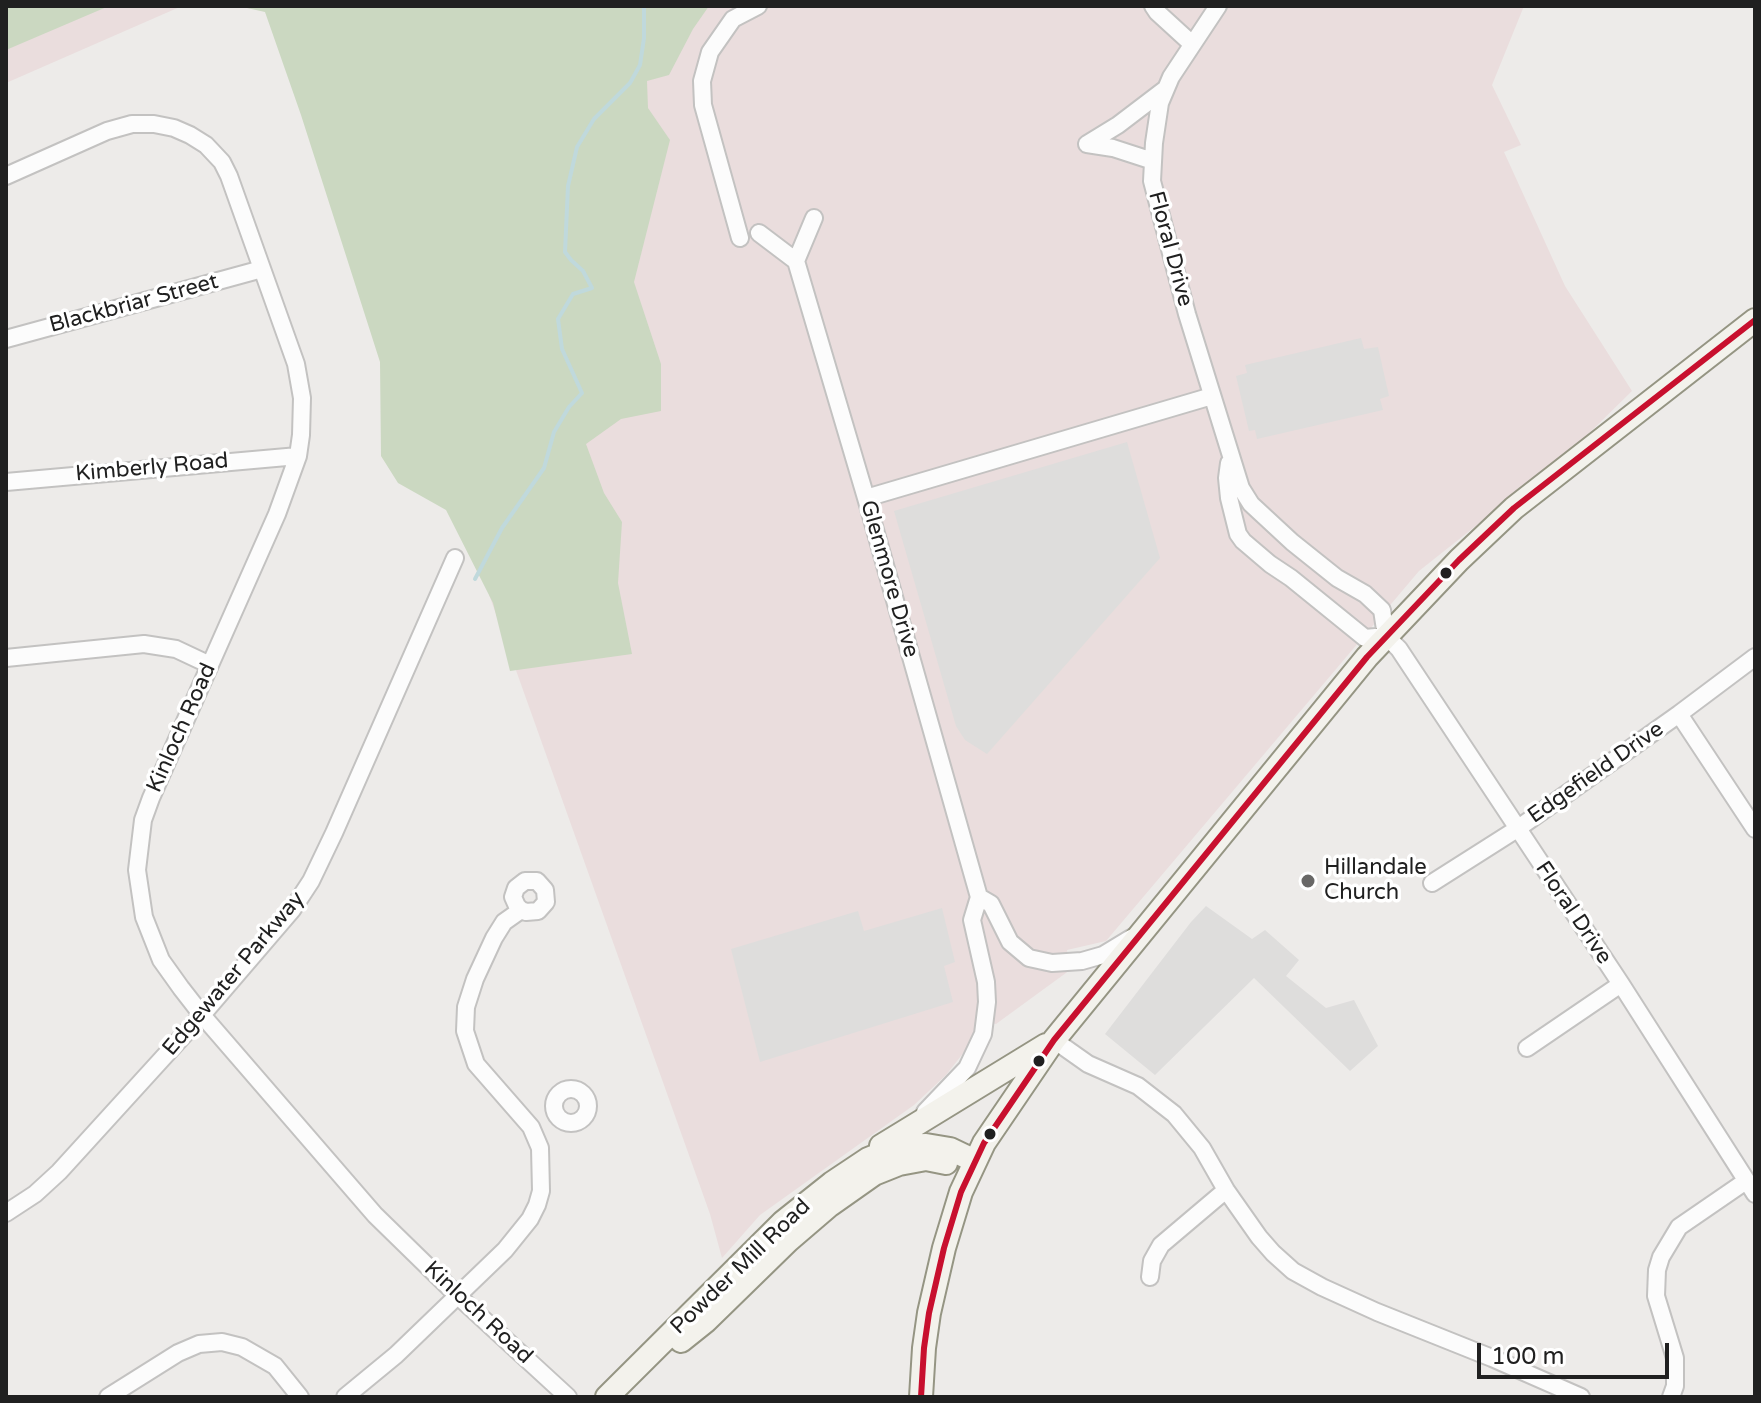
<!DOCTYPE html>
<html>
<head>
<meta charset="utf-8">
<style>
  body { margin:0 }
  #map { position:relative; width:1761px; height:1403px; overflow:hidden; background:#edebe9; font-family:"Varela Round",sans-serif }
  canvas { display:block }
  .frame { position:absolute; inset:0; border:8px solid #202020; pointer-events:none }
  .scale { position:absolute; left:1477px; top:1343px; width:192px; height:36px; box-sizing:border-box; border:4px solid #202020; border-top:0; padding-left:10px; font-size:24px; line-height:28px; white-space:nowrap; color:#202020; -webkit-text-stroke:6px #fff; paint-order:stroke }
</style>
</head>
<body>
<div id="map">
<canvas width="1761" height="1403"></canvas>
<div class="frame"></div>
<div class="scale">100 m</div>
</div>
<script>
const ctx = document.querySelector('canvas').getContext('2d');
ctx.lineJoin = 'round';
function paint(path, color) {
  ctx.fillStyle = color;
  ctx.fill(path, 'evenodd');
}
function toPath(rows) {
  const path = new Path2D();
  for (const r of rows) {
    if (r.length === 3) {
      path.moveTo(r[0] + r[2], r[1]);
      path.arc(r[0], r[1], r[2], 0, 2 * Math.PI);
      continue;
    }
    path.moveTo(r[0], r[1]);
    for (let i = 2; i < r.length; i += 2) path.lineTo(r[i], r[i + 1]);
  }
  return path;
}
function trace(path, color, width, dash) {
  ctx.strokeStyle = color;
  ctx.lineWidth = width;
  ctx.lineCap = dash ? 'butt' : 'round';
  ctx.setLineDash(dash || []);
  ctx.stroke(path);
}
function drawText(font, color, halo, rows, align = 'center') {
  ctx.font = font + ' "Varela Round",sans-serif';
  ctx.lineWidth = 7;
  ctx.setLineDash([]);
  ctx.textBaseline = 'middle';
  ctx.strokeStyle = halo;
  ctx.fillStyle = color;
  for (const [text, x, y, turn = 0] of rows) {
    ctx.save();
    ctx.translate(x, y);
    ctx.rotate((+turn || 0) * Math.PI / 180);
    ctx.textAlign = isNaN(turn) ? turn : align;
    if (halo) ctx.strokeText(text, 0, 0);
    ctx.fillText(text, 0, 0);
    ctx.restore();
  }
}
const commercial = toPath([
  [6,6,182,6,6,83],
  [279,6,1524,6,1492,85,1521,145,1504,152,1565,286,1632,391,1574,448,1419,571,1106,941,1067,950,1070,970,996,1024,978,1021,968,1047,946,1075,914,1105,760,1215,722,1258,710,1214]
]);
const forest = toPath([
  [6,6,109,6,6,50],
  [238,6,709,6,693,29,669,75,647,81,648,108,670,140,634,282,661,364,661,411,621,419,586,444,604,493,622,522,618,583,632,654,510,671,493,603,446,510,398,483,381,456,380,362,301,115,265,12]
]);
const parking = toPath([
  [1361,338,1364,349,1378,347,1389,396,1380,399,1383,410,1257,439,1255,430,1249,431,1236,376,1247,373,1245,365],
  [1127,442,1160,558,987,754,965,740,956,726,894,511],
  [1206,906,1252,939,1265,930,1299,960,1286,976,1326,1008,1354,1000,1378,1046,1350,1071,1254,978,1155,1075,1105,1034,1191,922],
  [942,908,955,962,944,966,953,1002,760,1062,731,949,858,911,864,931]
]);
const stream = toPath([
  [475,579,502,528,544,468,554,432,569,407,582,393,562,349,558,319,573,294,592,288,583,271,571,260,565,252,568,186,577,147,594,119,630,83,640,65,644,38,644,6]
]);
const minor = toPath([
  [1153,6,1157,12,1192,44],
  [1218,6,1171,77,1160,103,1154,143,1152,181,1187,314,1241,488,1251,504,1292,542,1337,578,1365,594,1382,610,1386,636,1399,649,1621,984,1755,1194],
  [1087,144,1118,125,1164,90],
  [1087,144,1113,148,1153,161],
  [6,176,107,131,132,124,154,124,174,128,190,135,206,145,222,162,229,176,296,364,302,398,301,435,298,456,277,514,151,798,143,820,137,870,144,917,161,960,181,988,202,1015,375,1215,458,1296,568,1397],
  [759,233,796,261,866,498,979,897],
  [740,238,703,105,702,81,710,52,733,19,758,6],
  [796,261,814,218],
  [6,339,262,269],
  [1229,463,1227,478,1229,498,1238,534,1243,541,1270,564,1291,578,1365,638,1386,636],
  [6,482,298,456],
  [866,498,1212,396],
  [6,658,144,644,176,649,210,665],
  [1679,714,1755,829],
  [1432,883,1517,829,1679,714,1755,657],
  [979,897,991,904,1010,942,1029,958,1052,963,1082,961,1103,955,1131,938],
  [1054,1040,1088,1064,1138,1086,1174,1114,1202,1148,1226,1190,1259,1237,1273,1253,1293,1271,1322,1287,1377,1312,1492,1358,1581,1397],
  [1527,1048,1621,984],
  [571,1106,17],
  [925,1112,967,1068,983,1034,987,1002,986,982,972,920,979,897],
  [6,1213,35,1194,59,1172,202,1015,292,910,311,881,334,833,455,558],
  [1150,1277,1152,1261,1161,1245,1226,1190],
  [108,1397,178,1353,199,1344,222,1342,242,1347,275,1366,300,1397],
  [345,1397,396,1355,505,1250,530,1219,537,1205,541,1191,540,1148,531,1127,476,1064,465,1031,466,1007,475,979,494,938,504,922,521,910,526,912,538,911,546,902,545,890,537,881,525,881,516,888,513,897,517,906,521,910],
  [1671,1397,1675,1386,1675,1358,1656,1296,1657,1270,1661,1257,1679,1227,1746,1181]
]);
const secondary = toPath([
  [881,1146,1046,1045],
  [681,1341,706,1321,788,1241,830,1205,874,1174,899,1164,926,1159,946,1163],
  [607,1397,783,1222,832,1183,868,1159,900,1146,926,1145,950,1149,975,1161],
  [921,1397,924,1348,929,1313,944,1248,961,1192,984,1143,1054,1040,1367,657,1459,560,1514,508,1755,320]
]);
const bus1 = toPath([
  [921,1397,924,1348,929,1313,944,1248,961,1192,984,1143,1054,1040,1367,657,1459,560,1514,508,1755,320]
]);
const markers = [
  [1446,573,7,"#202020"],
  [1308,881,8,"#686766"],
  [1039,1061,7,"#202020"],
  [990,1134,7,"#202020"]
];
const streetNames = [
  ["Floral Drive",1170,249,75],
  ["Blackbriar Street",134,304,-15],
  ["Kimberly Road",152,468,-5],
  ["Glenmore Drive",889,579,74],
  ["Kinloch Road",182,728,-66],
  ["Edgefield Drive",1596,773,-35],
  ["Floral Drive",1573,913,56],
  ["Edgewater Parkway",234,974,-50],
  ["Powder Mill Road",741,1267,-44],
  ["Kinloch Road",478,1313,43]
];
const poiNames = [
  ["Hillandale",1324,868],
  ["Church",1324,893]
];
paint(commercial, '#eadddd');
paint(forest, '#cbd8c1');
paint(parking, '#dedddc');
trace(stream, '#c0d9dc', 4);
trace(minor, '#c3c2c1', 20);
trace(secondary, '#959583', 26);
trace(minor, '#fcfcfc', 16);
trace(secondary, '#f3f2ec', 22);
trace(bus1, '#c8102e', 6);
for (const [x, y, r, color] of markers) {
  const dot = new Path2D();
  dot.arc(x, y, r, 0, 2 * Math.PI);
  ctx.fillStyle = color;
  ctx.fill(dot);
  trace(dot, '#fff', 3);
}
drawText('22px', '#202020', '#fff', streetNames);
drawText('22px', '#202020', '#fff', poiNames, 'left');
</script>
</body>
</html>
